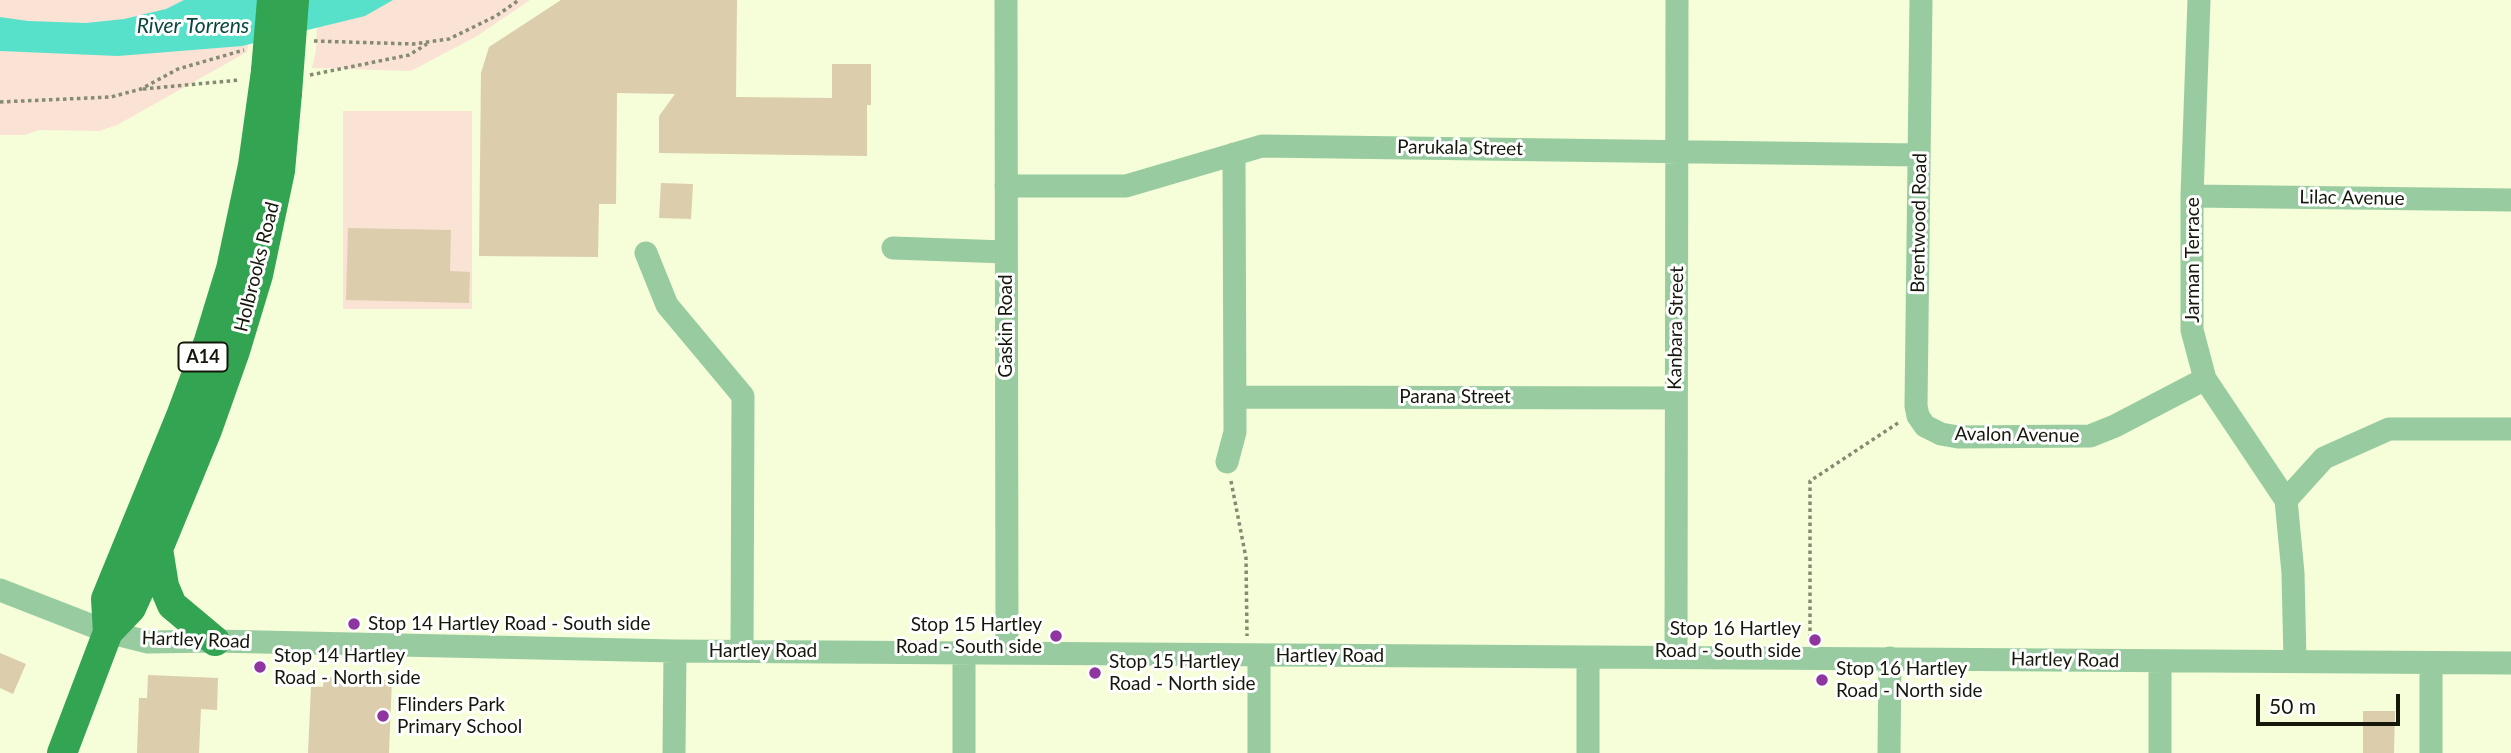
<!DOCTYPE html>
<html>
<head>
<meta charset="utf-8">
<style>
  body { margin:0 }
  #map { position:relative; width:2511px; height:753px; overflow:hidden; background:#f5fdd9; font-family:Lato,sans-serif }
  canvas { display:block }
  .scale { position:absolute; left:2256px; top:694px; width:144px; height:32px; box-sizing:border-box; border:4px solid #15170b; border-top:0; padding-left:9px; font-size:21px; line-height:24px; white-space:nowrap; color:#15170b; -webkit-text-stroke:5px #fff; paint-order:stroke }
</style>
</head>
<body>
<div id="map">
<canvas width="2511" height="753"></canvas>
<div class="scale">50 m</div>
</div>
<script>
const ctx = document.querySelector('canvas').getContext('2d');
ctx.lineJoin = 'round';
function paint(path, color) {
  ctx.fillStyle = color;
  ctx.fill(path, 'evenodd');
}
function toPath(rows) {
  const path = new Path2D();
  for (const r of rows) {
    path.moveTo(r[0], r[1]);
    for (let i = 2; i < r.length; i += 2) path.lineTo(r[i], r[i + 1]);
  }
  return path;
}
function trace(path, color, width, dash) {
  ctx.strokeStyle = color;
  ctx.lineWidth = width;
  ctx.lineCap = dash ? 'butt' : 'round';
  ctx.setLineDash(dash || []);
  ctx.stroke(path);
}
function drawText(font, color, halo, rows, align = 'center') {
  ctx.font = font + ' Lato,sans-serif';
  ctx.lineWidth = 6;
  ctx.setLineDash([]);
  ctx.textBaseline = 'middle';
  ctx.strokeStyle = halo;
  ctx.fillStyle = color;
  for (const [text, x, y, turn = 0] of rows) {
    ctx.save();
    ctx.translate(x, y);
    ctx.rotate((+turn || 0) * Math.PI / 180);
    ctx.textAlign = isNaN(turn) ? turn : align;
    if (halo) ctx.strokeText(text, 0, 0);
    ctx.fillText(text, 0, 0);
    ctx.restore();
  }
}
const green = toPath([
  [0,0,250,0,253,10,247,52,117,125,99,131,39,130,24,135,0,135],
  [318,0,530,0,477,36,411,71,312,68,316,50],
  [343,111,472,111,472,309,343,309]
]);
const water = toPath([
  [184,0,393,0,365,16,242,46,118,56,0,51,0,17,28,21,86,23,124,19,166,9]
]);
const building = toPath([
  [561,0,737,0,736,97,832,98,832,64,871,64,871,105,867,105,867,156,659,153,659,116,675,94,617,93,616,204,599,204,598,257,479,256,481,73,489,47],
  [661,183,693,184,691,219,659,218],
  [348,228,451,230,450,271,470,272,469,303,346,300],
  [0,653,26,664,13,694,0,688],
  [148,675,218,678,217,710,201,709,199,753,137,753,139,698,147,698],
  [324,677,392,680,389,753,308,753,311,686,323,687],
  [2363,711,2395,711,2394,753,2363,753]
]);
const path = toPath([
  [314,41,413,44,449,39,496,16,519,0],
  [310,75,409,55,427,44],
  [143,89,240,80],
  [0,102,111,97,141,89,178,69,244,50],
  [1231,481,1246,558,1247,636],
  [1810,638,1810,481,1898,423]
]);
const minor = toPath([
  [1006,0,1007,652],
  [1921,0,1916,406,1918,416,1925,426,1941,434,1958,437,2090,436,2115,426,2205,379],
  [2199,0,2192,196,2192,330,2205,379,2286,500,2293,573,2295,661],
  [1006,186,1126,186,1262,146,1919,155],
  [2192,196,2511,200],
  [893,248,1005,252],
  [646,253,667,305,743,396,742,651],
  [1235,397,1675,398],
  [1227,462,1235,432,1234,154],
  [2286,500,2324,458,2389,429,2511,429],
  [0,590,108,632,148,642,215,641,675,651,2511,663],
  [1259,655,1259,753],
  [1676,657,1677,0],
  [674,753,675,651],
  [964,753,964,652],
  [1588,753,1588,657],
  [1889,753,1890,658],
  [2160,753,2160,661],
  [2431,753,2431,664]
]);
const major = toPath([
  [158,549,164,586,172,605,215,641],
  [108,632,106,599,181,416,209,341,231,269,253,165,266,71],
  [62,753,108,632,131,608,158,549,207,430,235,351,258,275,280,171,287,93]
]);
const majorBridge = toPath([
  [266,71,272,0],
  [287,93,294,0]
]);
const markers = [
  [354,624,7,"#8f35a0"],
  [1056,636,7,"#8f35a0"],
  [1815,640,7,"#8f35a0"],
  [260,667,7,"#8f35a0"],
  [1095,673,7,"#8f35a0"],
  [1822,680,7,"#8f35a0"],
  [383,716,7,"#8f35a0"]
];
const shields = [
  [203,357,49]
];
const shieldNames = [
  ["A14",203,357]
];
const streetNames = [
  ["Parukala Street",1460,148,1],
  ["Lilac Avenue",2352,198,1],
  ["Brentwood Road",1919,223,-89],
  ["Jarman Terrace",2193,260,-90],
  ["Holbrooks Road",257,267,-76],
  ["Gaskin Road",1006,326,-90],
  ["Kanbara Street",1676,328,-89],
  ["Parana Street",1455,397],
  ["Avalon Avenue",2017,435,1],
  ["Hartley Road",196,640,2],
  ["Hartley Road",763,651],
  ["Hartley Road",1330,656],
  ["Hartley Road",2065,660,1]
];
const poiNames = [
  ["Stop 14 Hartley Road - South side",368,624],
  ["Stop 15 Hartley",1042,625,"right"],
  ["Road - South side",1042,647,"right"],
  ["Stop 16 Hartley",1801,629,"right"],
  ["Road - South side",1801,651,"right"],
  ["Stop 14 Hartley",274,656],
  ["Road - North side",274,678],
  ["Stop 15 Hartley",1109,662],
  ["Road - North side",1109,684],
  ["Stop 16 Hartley",1836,669],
  ["Road - North side",1836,691],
  ["Flinders Park",397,705],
  ["Primary School",397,727]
];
const waterNames = [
  ["River Torrens",193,26]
];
paint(green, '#fae2d4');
paint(water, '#57e1ca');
paint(building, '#dccdac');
trace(path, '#858a72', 3.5, [3.5, 3.5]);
trace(minor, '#98cca0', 23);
trace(major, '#33a452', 30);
trace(majorBridge, '#33a452', 30);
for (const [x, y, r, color] of markers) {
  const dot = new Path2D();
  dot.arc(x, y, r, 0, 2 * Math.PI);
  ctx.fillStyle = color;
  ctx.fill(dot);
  trace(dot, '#fff', 2.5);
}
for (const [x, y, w] of shields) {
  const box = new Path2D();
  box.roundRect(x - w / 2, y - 14.5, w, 29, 5);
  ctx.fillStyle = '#fff';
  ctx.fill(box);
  trace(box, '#15170b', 2);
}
drawText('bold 18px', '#15170b', null, shieldNames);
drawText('19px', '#15170b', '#fff', streetNames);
drawText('19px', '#15170b', '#fff', poiNames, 'left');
drawText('italic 21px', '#07473d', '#fff', waterNames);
</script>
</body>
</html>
